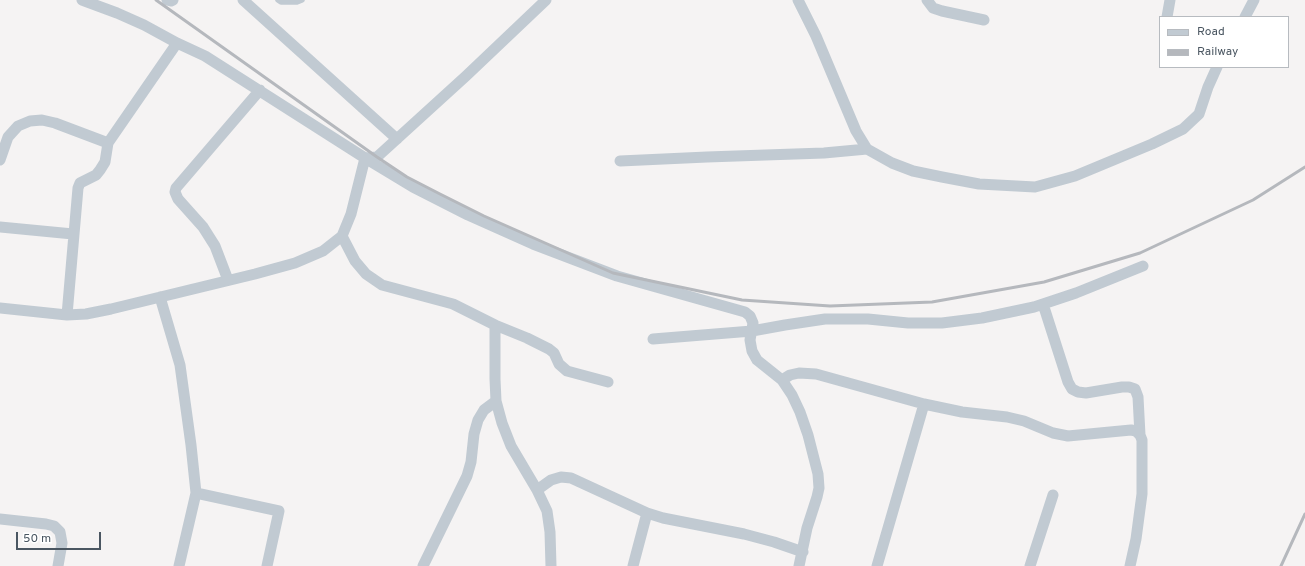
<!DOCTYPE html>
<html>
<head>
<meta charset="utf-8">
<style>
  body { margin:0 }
  #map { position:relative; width:1305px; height:566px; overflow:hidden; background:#f5f3f3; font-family:Overpass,sans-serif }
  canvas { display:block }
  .legend { position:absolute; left:1159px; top:16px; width:130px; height:52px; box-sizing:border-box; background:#fff; border:1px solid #b7bbc0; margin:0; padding:5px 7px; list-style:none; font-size:12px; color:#4a5661 }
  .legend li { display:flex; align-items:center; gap:8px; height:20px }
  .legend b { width:20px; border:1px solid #b7bbc0 }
  .scale { position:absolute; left:16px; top:532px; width:85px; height:18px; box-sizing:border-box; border:2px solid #4a5661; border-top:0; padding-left:5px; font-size:12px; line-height:14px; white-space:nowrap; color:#4a5661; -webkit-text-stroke:3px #fff; paint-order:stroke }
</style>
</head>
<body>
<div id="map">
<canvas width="1305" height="566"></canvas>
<ul class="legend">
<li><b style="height:5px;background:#c1cad2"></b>Road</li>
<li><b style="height:5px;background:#b5b8bd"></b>Railway</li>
</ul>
<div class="scale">50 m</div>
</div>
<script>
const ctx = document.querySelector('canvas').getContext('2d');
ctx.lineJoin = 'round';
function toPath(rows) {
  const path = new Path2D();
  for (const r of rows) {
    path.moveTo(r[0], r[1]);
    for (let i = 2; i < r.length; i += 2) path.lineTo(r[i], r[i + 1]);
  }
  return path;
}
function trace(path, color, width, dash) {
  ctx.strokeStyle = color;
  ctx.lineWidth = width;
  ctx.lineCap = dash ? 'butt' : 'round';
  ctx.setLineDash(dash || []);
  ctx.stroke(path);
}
const lane = toPath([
  [278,0,281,2,297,2,302,0]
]);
const street = toPath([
  [82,0,117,13,144,25,177,43,205,56,365,158,413,187,468,215,533,244,617,276,745,312,750,316,753,323,750,340,752,351,757,360,782,380,792,395,800,412,808,435,818,474,819,488,817,497,807,528,799,566],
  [167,0,171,1,173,0],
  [243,0,397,139],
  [798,0,816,36,856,131,867,149],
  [927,0,933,8,942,11,984,20],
  [1167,17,1170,0],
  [1245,17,1254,0],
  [0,160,8,137,18,126,30,121,42,120,55,123,108,143],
  [620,161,707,157,824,153,867,149,892,163,913,171,942,177,979,184,1035,187,1075,176,1152,144,1183,129,1199,114,1208,87,1217,67],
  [0,227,73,234],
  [342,236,355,261,366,274,382,285,453,304,495,325,495,379,496,401,502,423,511,446,537,490,547,511,550,532,551,566],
  [228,280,215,246,203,227,178,199,175,192,176,188,260,90],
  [160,297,180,365,191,445,196,493,179,566],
  [1043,304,1068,382,1072,389,1078,392,1086,393,1122,387,1129,387,1135,389,1138,397,1140,435],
  [0,308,67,315,86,314,111,309,255,274,295,263,323,251,342,236,351,214,365,158,377,157,466,76,546,0],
  [67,315,78,188,80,183,96,175,100,170,105,162,108,143,177,43],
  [495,325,527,338,549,349,554,353,559,364,567,371,608,382],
  [653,339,752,331,785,325,825,319,868,319,908,323,942,323,982,318,1034,307,1076,293,1143,266],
  [782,380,790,375,799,373,816,374,924,404,962,412,1007,417,1024,421,1053,433,1068,436,1131,430,1136,431,1140,435,1142,440,1142,494,1136,539,1130,566],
  [537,490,551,480,561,477,571,478,647,513,663,518,744,534,774,542,803,552],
  [196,493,279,511,267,566],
  [0,519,46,524,54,526,60,532,62,543,58,566],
  [423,566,467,476,471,462,474,434,478,420,484,410,496,401],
  [633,566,647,513],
  [877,566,924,404],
  [1030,566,1053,495]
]);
const rail = toPath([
  [156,0,377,157,407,177,440,194,484,216,613,273,742,300,830,306,932,302,1044,282,1140,253,1253,200,1305,167],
  [1281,566,1305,514]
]);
trace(lane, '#c1cad2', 5.5);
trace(street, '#c1cad2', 11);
trace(rail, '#b5b8bd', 3);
</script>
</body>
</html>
